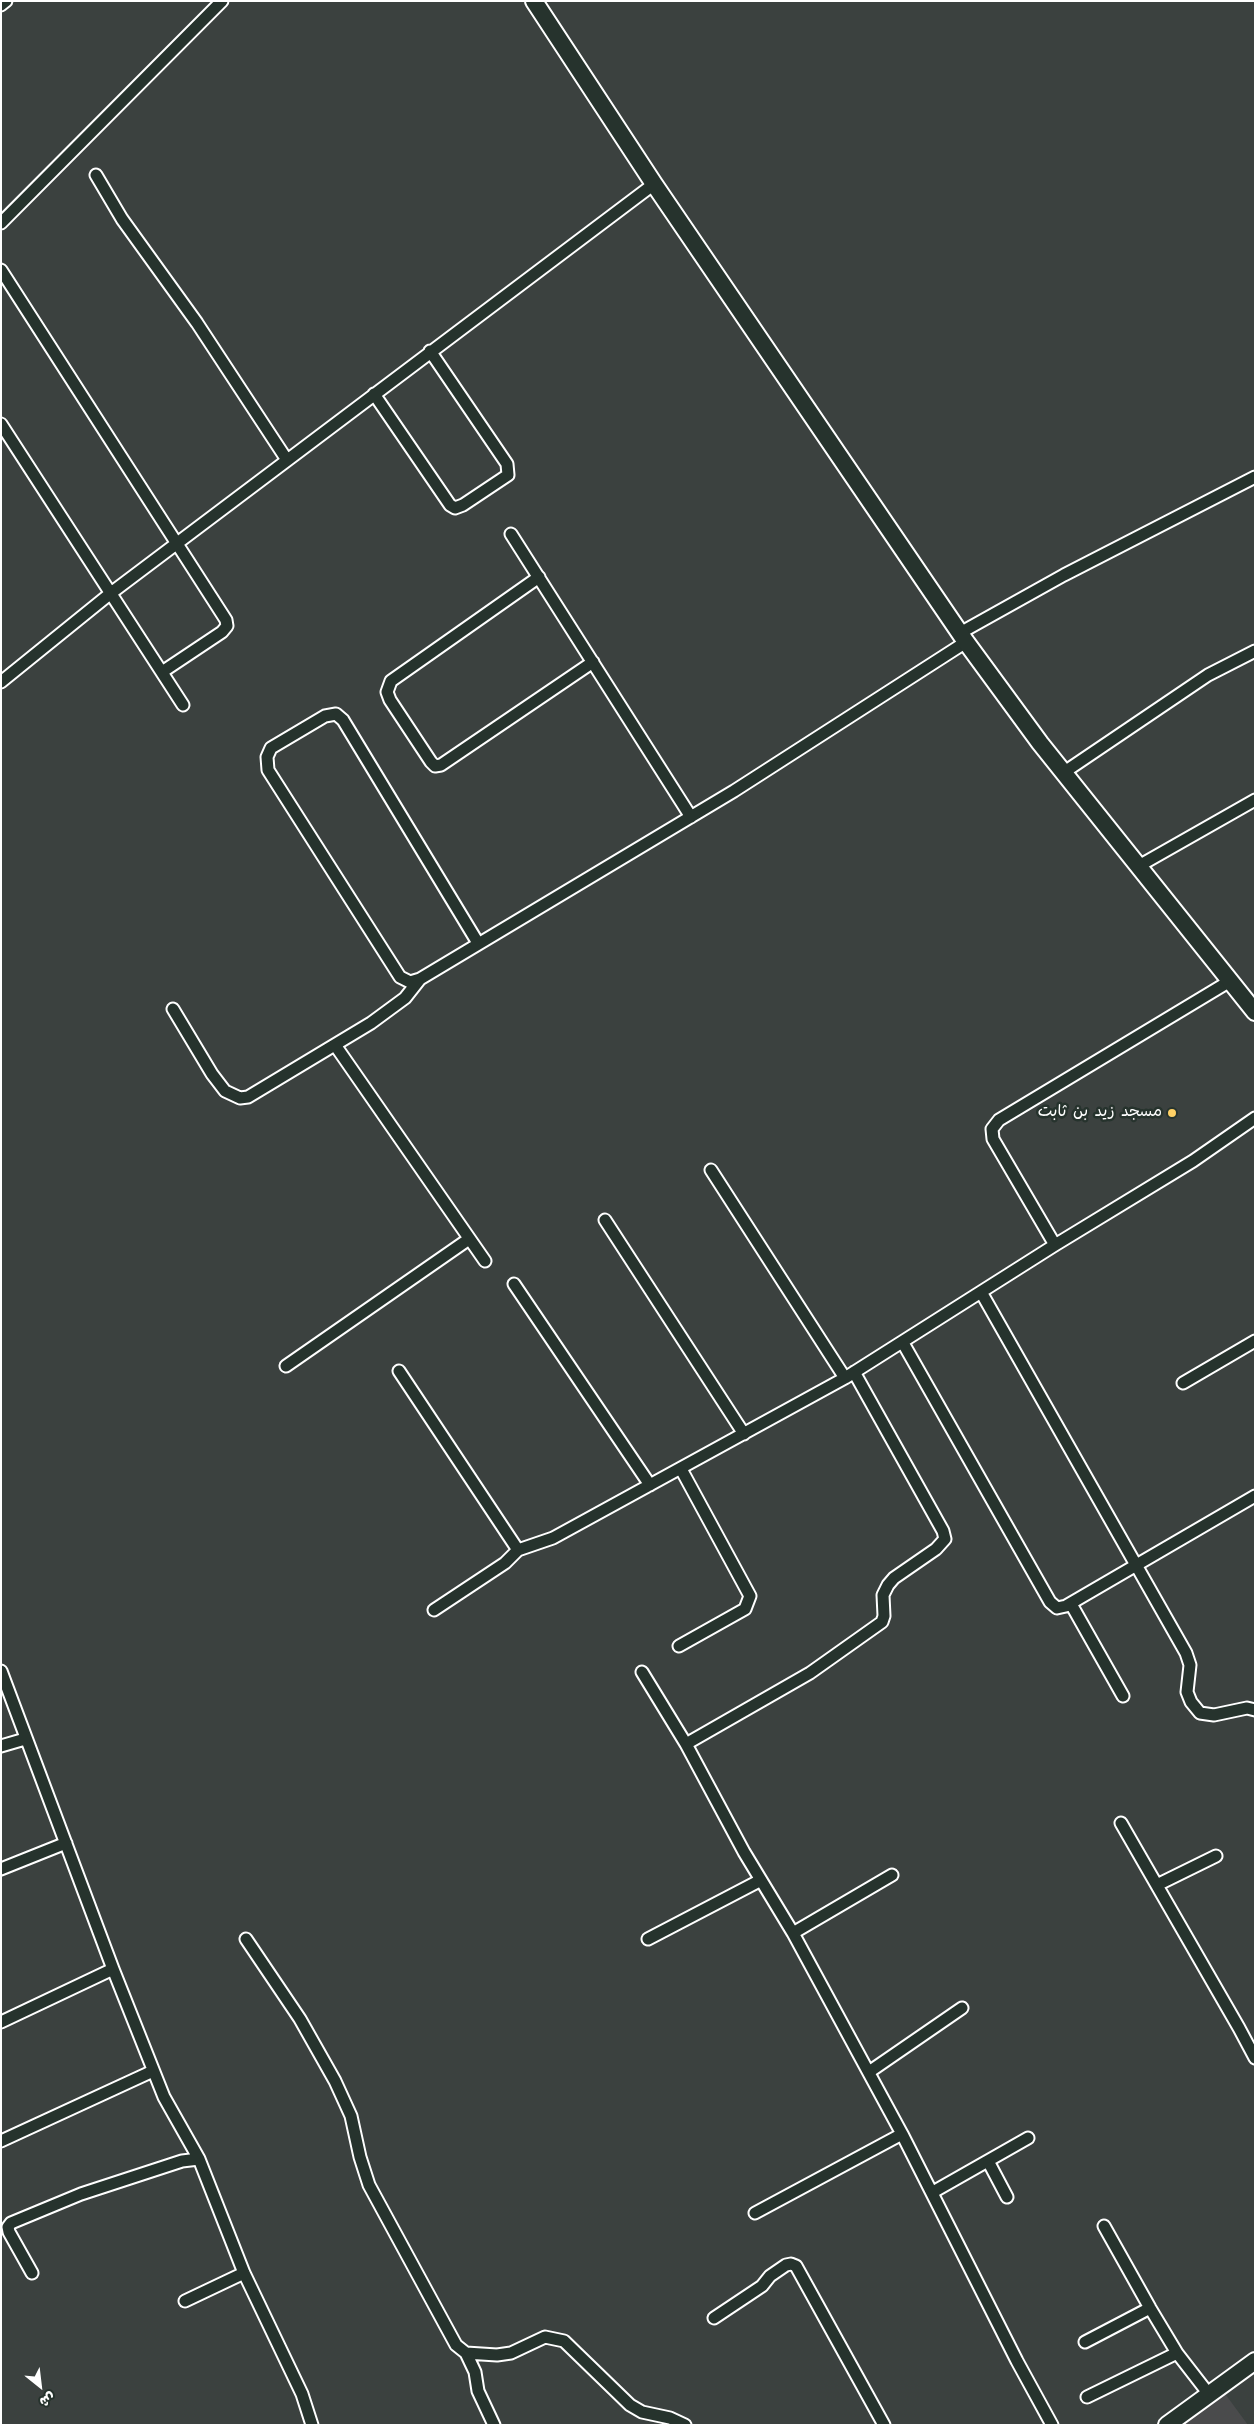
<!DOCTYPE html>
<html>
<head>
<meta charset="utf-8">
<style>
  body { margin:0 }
  #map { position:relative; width:1256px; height:2426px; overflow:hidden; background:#3b413f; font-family:"Architects Daughter","Playpen Sans Arabic",sans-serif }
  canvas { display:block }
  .frame { position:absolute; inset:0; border:2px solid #fff; pointer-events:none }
  .north { position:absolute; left:15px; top:2361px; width:50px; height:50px; -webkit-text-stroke:4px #26332d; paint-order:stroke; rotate:151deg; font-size:14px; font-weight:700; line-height:20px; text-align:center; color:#fff }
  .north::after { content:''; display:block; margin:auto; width:18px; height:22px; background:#fff; clip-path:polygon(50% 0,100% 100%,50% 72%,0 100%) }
</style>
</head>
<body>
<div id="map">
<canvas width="1256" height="2426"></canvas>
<div class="frame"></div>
<div class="north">ش</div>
</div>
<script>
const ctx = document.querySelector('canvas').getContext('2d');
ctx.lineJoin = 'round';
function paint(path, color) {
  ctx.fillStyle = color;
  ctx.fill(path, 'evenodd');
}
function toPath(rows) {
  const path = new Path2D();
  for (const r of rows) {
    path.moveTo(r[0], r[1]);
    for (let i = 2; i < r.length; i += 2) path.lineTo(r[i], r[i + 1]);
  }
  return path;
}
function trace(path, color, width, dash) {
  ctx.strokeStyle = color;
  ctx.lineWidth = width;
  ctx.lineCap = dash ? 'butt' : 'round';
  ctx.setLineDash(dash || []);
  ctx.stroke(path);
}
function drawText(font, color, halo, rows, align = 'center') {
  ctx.font = font + ' "Architects Daughter","Playpen Sans Arabic",sans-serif';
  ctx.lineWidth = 5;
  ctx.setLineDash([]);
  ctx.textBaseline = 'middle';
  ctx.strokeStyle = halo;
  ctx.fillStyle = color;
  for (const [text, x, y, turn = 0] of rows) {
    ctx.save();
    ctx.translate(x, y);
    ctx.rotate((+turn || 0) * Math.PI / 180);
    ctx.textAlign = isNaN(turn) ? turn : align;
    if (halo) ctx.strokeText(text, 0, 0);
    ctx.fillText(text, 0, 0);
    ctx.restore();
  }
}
const built = toPath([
  [1223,2391,1248,2425,1178,2425]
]);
const street = toPath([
  [1,5,6,1],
  [96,175,122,219,197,323,287,460],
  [1,223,222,1],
  [1,270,226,620,227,626,222,632,162,672],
  [374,394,450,505,455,508,463,505,508,475,507,464,430,351],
  [1,424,183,705],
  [511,534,691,817],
  [539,577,391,681,387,692,390,700,431,762,435,766,441,765,593,662],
  [960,633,1064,575,1255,477],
  [1,682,111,593,654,184],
  [1063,773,1208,675,1255,651],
  [1137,867,1255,800],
  [478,943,343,720,336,714,325,716,271,748,267,757,268,770,400,977,410,982,420,979,734,791,966,642],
  [173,1009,212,1074,225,1091,240,1098,248,1097,371,1023,405,998,420,979],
  [335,1045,485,1261],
  [711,1170,845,1378],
  [605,1220,744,1434],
  [1055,1245,993,1139,992,1129,999,1120,1230,981],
  [514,1284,650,1485],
  [981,1292,1186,1653,1190,1665,1187,1692,1191,1702,1200,1713,1214,1715,1247,1708,1255,1710],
  [903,1343,1050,1602,1057,1608,1066,1606,1255,1496],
  [286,1366,469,1239],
  [399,1371,518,1550,553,1538,845,1378,1055,1245,1193,1161,1255,1118],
  [1183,1383,1255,1341],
  [1071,1604,1123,1696],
  [434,1610,505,1563,518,1550],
  [679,1646,745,1609,750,1596,681,1469],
  [1,1671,113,1969,164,2097,199,2159,244,2273,302,2394,312,2425],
  [642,1672,686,1744,744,1852,793,1933,902,2134,1017,2361,1052,2425],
  [686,1744,810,1673,882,1622,884,1616,883,1595,888,1585,894,1578,936,1549,945,1539,943,1531,854,1372],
  [1,1746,25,1739],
  [1121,1823,1239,2028,1255,2058],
  [1,1869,66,1843],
  [1157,1885,1216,1856],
  [793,1933,892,1875],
  [246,1939,300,2019,335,2081,351,2116,360,2157,369,2185,456,2345,466,2353,497,2355,511,2353,545,2337,564,2341,630,2405,642,2412,670,2418,685,2425],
  [648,1939,761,1880],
  [1,2022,113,1969],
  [869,2072,962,2008],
  [1,2141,153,2071],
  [988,2161,1007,2197],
  [933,2192,1028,2138],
  [755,2213,902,2134],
  [1104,2226,1150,2308,1177,2353,1208,2393],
  [32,2273,9,2232,8,2227,11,2223,81,2194,182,2161,199,2159],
  [185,2301,244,2273],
  [714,2318,762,2286,770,2276,786,2265,791,2264,796,2266,884,2425],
  [1085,2342,1150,2308],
  [466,2353,475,2372,478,2391,494,2425],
  [1087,2397,1177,2353]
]);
const secondary = toPath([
  [534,1,654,184,966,642,1040,743,1255,1012],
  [1167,2425,1255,2361]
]);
const markers = [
  [1172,1113,5,"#ffd166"]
];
const poiNames = [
  ["مسجد زيد بن ثابت",1162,1113]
];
paint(built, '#4a4b4c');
trace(street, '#fff', 15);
trace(secondary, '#fff', 20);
trace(street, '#26332d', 11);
trace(secondary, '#26332d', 16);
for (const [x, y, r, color] of markers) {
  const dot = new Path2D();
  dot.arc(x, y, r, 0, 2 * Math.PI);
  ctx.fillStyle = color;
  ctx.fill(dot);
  trace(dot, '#26332d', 2);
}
drawText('16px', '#fff', '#26332d', poiNames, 'right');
</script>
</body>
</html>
